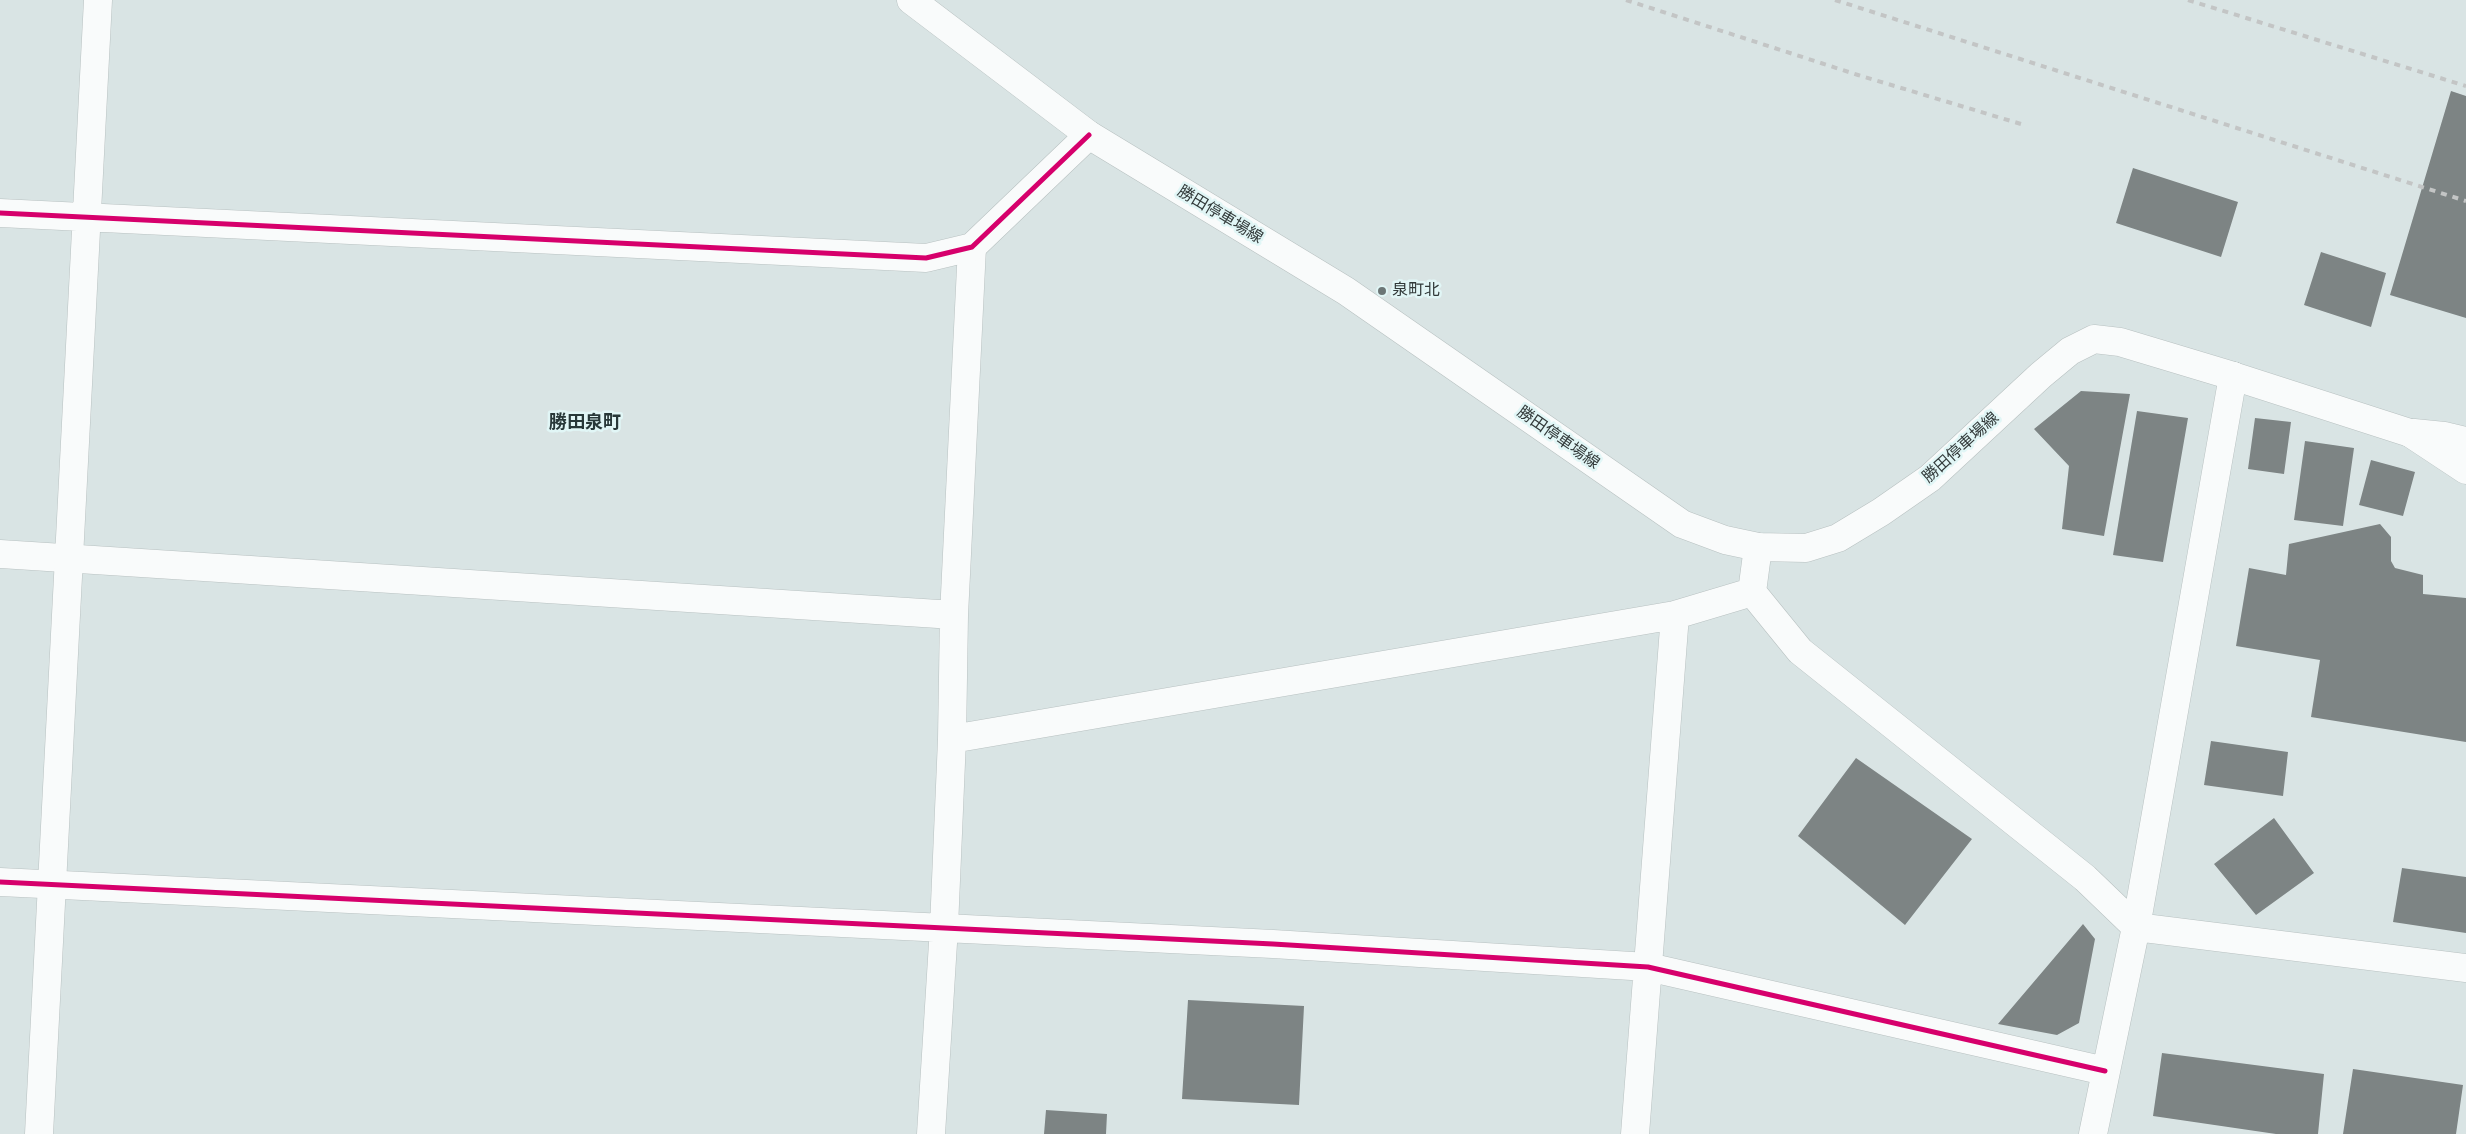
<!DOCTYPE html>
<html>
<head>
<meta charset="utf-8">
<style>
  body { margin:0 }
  canvas { display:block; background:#d9e4e4 }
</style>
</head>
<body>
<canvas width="2466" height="1134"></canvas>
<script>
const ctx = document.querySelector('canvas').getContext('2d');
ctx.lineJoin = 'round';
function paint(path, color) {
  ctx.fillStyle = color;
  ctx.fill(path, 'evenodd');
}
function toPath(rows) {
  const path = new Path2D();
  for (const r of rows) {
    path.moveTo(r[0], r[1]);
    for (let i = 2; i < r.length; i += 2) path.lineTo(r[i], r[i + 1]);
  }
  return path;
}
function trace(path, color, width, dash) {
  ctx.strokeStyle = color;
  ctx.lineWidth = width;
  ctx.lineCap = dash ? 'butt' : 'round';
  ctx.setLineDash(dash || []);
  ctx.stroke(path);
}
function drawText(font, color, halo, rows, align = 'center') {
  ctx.font = font + ' "Space Grotesk","Noto Sans JP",sans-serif';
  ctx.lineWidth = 5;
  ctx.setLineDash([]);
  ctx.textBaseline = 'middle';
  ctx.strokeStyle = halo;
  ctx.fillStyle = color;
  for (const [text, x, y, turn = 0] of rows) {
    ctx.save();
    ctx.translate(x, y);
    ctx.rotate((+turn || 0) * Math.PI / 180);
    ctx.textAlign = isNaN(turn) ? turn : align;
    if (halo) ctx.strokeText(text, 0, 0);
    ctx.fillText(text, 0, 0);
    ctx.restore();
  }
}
const building = toPath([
  [2451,91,2466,96,2466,318,2390,295],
  [2133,168,2238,202,2221,257,2116,223],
  [2321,252,2386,273,2371,327,2304,305],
  [2081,391,2130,394,2104,536,2062,529,2069,466,2034,429],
  [2137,411,2188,418,2163,562,2113,555],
  [2255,418,2291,422,2284,474,2248,469],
  [2305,441,2354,448,2343,526,2294,520],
  [2371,460,2415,472,2403,516,2359,505],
  [2380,524,2391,537,2391,561,2395,568,2423,575,2423,594,2466,598,2466,742,2311,717,2320,660,2236,646,2249,568,2286,575,2289,544],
  [2211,741,2288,752,2283,796,2204,785],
  [1856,758,1972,839,1905,925,1798,836],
  [2274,818,2314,873,2256,915,2214,864],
  [2402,868,2466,877,2466,933,2393,922],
  [2083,924,2095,939,2079,1023,2057,1035,1998,1024],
  [1188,1000,1304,1006,1299,1105,1182,1099],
  [2162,1053,2324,1074,2318,1134,2276,1134,2153,1116],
  [2353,1069,2463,1085,2456,1134,2343,1134],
  [1046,1110,1107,1114,1106,1134,1044,1134]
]);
const minor = toPath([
  [2410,433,2466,470],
  [2414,433,2444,436,2466,441],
  [1758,547,1752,592,1800,651,2085,878,2136,927,2466,968],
  [0,554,954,615],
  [952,739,1675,615,1752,592],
  [0,882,1273,944,1648,967,2105,1071],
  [931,1134,944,927,952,739,954,615,972,247],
  [1635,1134,1675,615],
  [2093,1134,2136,927,2233,376]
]);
const tertiary = toPath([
  [0,213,926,258,972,247,1089,135],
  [2233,376,2410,433],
  [39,1134,98,0]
]);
const secondary = toPath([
  [911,0,1089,135,1346,291,1682,524,1725,540,1758,547,1806,548,1838,538,1881,512,1930,478,2041,375,2070,351,2094,339,2120,342,2233,376]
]);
const rail = toPath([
  [1626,0,1858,75,2021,124],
  [1835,0,2466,201],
  [2188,0,2466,86]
]);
const cycleway = toPath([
  [0,213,926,258,972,247,1089,135],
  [0,882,1273,944,1648,967,2105,1071]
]);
const markers = [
  [1382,291,5,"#6c7676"]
];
const streetNames = [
  ["勝田停車場線",1220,215,31],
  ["勝田停車場線",1558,438,35],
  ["勝田停車場線",1961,448,-42]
];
const poiNames = [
  ["泉町北",1392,291]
];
const neighbourhoodNames = [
  ["勝田泉町",585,423]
];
paint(building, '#7d8484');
trace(minor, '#b8c1c1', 29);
trace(tertiary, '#b8c1c1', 29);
trace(secondary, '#b8c1c1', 29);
trace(minor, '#f9fbfb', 28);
trace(tertiary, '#f9fbfb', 28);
trace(secondary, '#f9fbfb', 28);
trace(rail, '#c3c5c5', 4, [6, 6]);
trace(cycleway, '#d6006c', 5);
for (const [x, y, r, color] of markers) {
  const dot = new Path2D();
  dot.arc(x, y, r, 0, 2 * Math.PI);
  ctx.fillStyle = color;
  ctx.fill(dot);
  trace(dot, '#e1f6f6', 2);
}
drawText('16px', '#323a3a', '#e1f6f6', streetNames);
drawText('16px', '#323a3a', '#e1f6f6', poiNames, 'left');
drawText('bold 18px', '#283839', '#e1f6f6', neighbourhoodNames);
</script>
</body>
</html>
